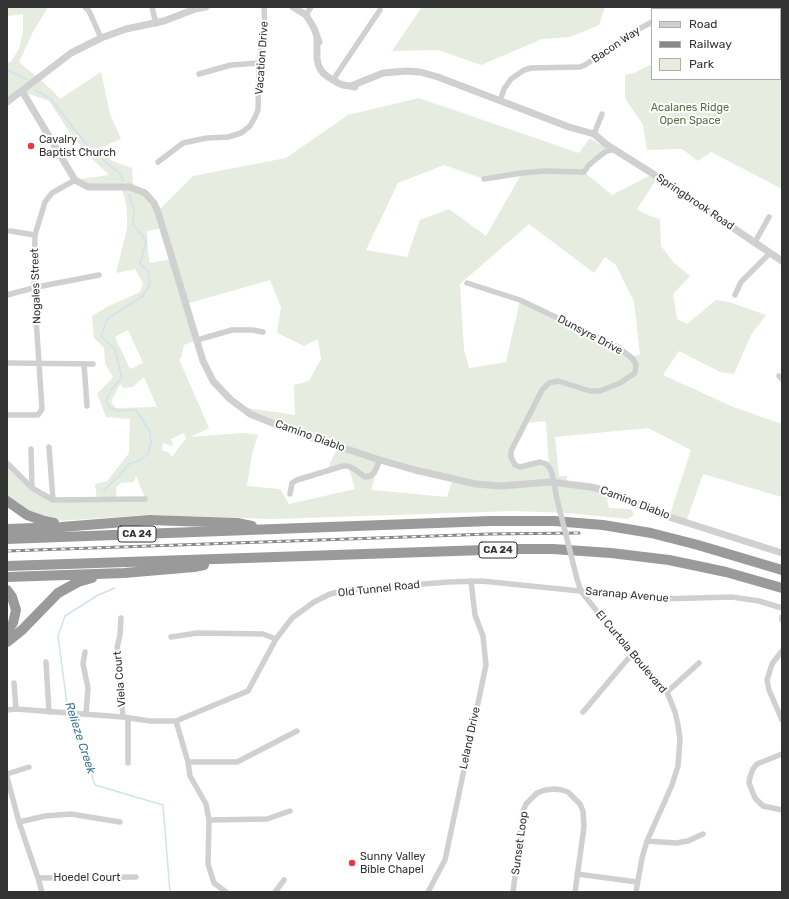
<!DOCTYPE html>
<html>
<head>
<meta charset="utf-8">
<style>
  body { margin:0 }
  #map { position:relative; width:789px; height:899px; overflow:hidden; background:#fff; font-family:Rubik,sans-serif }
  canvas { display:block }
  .frame { position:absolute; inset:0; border:8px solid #333; pointer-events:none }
  .legend { position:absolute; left:651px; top:8px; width:130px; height:72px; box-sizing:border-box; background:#fff; border:1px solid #adadad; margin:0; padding:5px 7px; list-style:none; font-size:12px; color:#333 }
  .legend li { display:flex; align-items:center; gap:8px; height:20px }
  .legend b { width:20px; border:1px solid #adadad }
</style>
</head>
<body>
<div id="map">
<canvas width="789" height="899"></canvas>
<div class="frame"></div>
<ul class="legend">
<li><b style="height:5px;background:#d0d0d0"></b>Road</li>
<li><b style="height:5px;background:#888"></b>Railway</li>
<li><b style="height:11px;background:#e6ecdf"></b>Park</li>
</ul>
</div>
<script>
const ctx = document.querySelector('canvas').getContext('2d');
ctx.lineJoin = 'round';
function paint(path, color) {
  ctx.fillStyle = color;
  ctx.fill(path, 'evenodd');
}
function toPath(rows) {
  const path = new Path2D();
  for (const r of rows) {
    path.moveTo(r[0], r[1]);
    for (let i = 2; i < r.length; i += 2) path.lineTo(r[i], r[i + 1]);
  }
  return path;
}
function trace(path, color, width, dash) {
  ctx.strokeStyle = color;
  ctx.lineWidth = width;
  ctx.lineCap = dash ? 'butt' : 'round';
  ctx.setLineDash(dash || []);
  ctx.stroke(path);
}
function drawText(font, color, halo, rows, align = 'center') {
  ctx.font = font + ' Rubik,sans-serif';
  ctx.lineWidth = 4;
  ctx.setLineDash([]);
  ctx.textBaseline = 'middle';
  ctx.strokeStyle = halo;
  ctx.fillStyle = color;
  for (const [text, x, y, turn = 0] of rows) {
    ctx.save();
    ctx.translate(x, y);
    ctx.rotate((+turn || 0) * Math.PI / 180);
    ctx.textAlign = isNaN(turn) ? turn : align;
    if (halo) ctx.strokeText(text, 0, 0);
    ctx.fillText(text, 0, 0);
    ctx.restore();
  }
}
const green = toPath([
  [7,7,48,7,33,32,19,62,52,90,60,99,101,72,110,114,121,139,99,148,112,161,132,168,133,188,145,193,158,211,193,176,286,158,348,115,419,98,579,153,590,138,608,150,584,172,612,195,653,174,658,177,637,209,645,214,660,219,661,246,674,263,690,276,673,294,677,319,687,324,716,300,729,302,766,315,751,335,734,374,720,372,679,351,663,375,733,407,782,424,782,497,703,474,686,522,669,517,691,450,648,428,555,437,559,476,567,476,567,484,625,498,607,499,609,508,631,509,634,515,628,519,567,513,514,511,273,519,147,515,59,521,35,516,7,496,7,465,32,488,53,500,97,499,95,484,107,481,129,453,130,419,106,417,97,394,113,377,105,364,104,348,94,338,92,316,107,307,140,292,143,283,135,269,116,273,127,229,127,211,125,199,121,187,88,187,75,180,109,175,89,156,70,133,49,101,23,92,7,102,7,62,10,63,19,49,23,32,23,14,7,16],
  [444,165,484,179,522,173,486,236,449,209,420,220,407,257,366,250,398,183],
  [529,224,594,273,605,257,616,265,634,302,640,355,630,357,618,347,520,300,506,362,469,368,464,350,460,284],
  [163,228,172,259,150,263,148,252,147,231],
  [270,280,281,307,277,333,304,346,318,339,321,359,309,381,294,385,295,415,241,407,338,446,327,470,343,466,349,469,355,489,289,504,280,489,247,486,252,454,258,435,244,433,191,437,209,428,179,359,181,358,184,345,197,340,186,304],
  [128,330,143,363,130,369,115,337],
  [144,377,157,407,116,408,111,402,120,384,123,388,133,387],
  [546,421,549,466,546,464,515,465,511,451,525,423],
  [184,433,186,439,179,447,172,457,168,452,162,451,163,443,173,446,171,439],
  [380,460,453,479,447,497,371,490],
  [136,476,145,498,117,499,116,487,121,483,134,482],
  [422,7,605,7,599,25,570,37,542,39,481,65,438,50,392,51],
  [780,25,782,25,782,189,711,152,698,161,682,149,647,150,643,125,625,98,625,75,634,73,652,64,652,79,780,79]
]);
const stream = toPath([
  [7,70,26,79],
  [36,91,50,98,89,148,120,174,123,181],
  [104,491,109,485,120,475,129,464,140,460,148,454,151,442,150,432,136,410,117,411,110,408,106,401,112,389,122,378,115,349,101,336,107,319,143,296,150,284,148,271,140,264,146,241,133,224,134,209,129,195],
  [69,710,67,704,58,636,65,616,98,595,115,588],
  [71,714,95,785,163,805,170,892]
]);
const minor = toPath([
  [85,7,89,11,101,38],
  [152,7,156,24],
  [670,7,670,9],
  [306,15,311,7],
  [199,74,231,65,259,63],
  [333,80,380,10],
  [500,101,504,89,511,79,524,70,531,68,580,67,585,65,639,29,652,22],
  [594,134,602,114],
  [158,162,183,143,207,138,228,137,241,133,250,126,255,117,258,110,259,63,265,28,264,7],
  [484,179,522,173,544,171,584,172,588,166,596,159,605,152,614,149],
  [10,231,35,235],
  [755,242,769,217],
  [467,283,520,300,618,347,633,359,636,365,635,373,620,383,600,391,590,391,558,381,549,383,542,390,511,451,511,457,515,465,520,467,540,462,546,464,549,467,552,473,557,499],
  [7,295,37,287,99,275],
  [735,295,741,282,770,253],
  [197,340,232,330,253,330,263,332],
  [7,363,93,364],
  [84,364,87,406],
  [779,376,782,379],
  [7,415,38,415,42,409,34,288,35,235,45,202,52,193,75,180],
  [49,447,53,500],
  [31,449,32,488],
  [7,463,32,488,53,500,145,499],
  [290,494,292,483,297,480,343,466,348,466,354,469,365,477,370,476,374,473,380,460],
  [577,579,581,591,599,614,632,654,661,685,667,692,675,712,678,725,680,739,678,766,672,785,647,841,642,858,636,892],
  [782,617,782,620],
  [121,618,120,635,117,648,123,717],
  [171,637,197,633,263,634,276,639],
  [782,651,772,664,767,680,769,690,782,720],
  [85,652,83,664,88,688,86,714],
  [46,662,49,712],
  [14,683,16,709],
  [667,692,699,663],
  [7,710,16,709,123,717,150,721,176,721,248,691,276,639,292,618,314,602,330,594,347,590,449,582,481,581,659,599,732,597,759,601,782,608],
  [583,712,632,654],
  [176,721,188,762,190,776,206,804,209,820,208,864,214,883,226,892],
  [782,754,757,764,753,769,750,777,749,783,755,798,763,806,782,810],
  [188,762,237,762,297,731],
  [128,763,128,719],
  [7,774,29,767],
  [7,777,19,822,38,878,42,892],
  [209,820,267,819,290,811],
  [19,822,45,816,71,814,120,822],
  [647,841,676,843,688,841,703,834],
  [577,874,637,882],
  [38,878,136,877],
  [275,892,284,880],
  [428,892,445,860,486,665,483,636,475,615,471,581],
  [513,892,523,811,526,804,537,793,545,790,555,789,562,790,568,792,580,804,583,811,584,827,575,892]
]);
const tertiary = toPath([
  [293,7,306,15,314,28,319,42],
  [317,37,317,59,319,67,323,73,328,77,338,83,343,85,355,87],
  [351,86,383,73,407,71,420,72,438,77,569,127,594,134,607,145],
  [22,91,75,180,88,187,130,187,145,193,154,203,158,212,203,361,213,381,230,399,250,414,292,431,380,460,415,470,476,484,501,486,550,482,591,487,599,489,617,495,669,517,782,553],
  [7,102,71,53,101,38,126,29,164,21,195,9,206,7],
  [604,143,658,177,782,261]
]);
const motorway = toPath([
  [7,501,27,515,44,521,54,523],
  [7,529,61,527,150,520,237,523,252,526],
  [7,539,490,521,554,521,603,525,651,533,698,545,782,570],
  [7,566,514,549,553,549,611,553,669,560,726,572,782,588],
  [7,577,124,573,194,567,204,565],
  [7,590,12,597,16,610,13,623,7,631],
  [7,642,22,630,58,593,78,582,92,578]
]);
const rail = toPath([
  [7,551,490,534,579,533]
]);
const minorBridge = toPath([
  [557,499,577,579]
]);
const markers = [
  [31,146,4,"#e63946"],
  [352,863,4,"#e63946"]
];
const shields = [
  [137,534,38],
  [498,550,38]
];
const shieldNames = [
  ["CA 24",137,534],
  ["CA 24",498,550]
];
const streetNames = [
  ["Bacon Way",616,45,-34],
  ["Vacation Drive",262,58,-86],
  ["Springbrook Road",695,202,34],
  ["Nogales Street",36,286,-92],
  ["Dunsyre Drive",590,335,28],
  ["Camino Diablo",310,436,20],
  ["Camino Diablo",635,503,21],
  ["Old Tunnel Road",379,589,-6],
  ["Saranap Avenue",627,595,5],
  ["El Curtola Boulevard",631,652,50],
  ["Viela Court",120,679,-95],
  ["Leland Drive",470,738,-78],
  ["Sunset Loop",520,843,-82],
  ["Hoedel Court",87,878]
];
const parkNames = [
  ["Acalanes Ridge",690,108],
  ["Open Space",690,121]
];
const poiNames = [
  ["Cavalry",39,140],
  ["Baptist Church",39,153],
  ["Sunny Valley",360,857],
  ["Bible Chapel",360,870]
];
const waterNames = [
  ["Relieze Creek",80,738,72]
];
paint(green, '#e6ecdf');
trace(stream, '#cfe2ee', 1.5);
trace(minor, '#d0d0d0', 5.5);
trace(tertiary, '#d0d0d0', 7);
trace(motorway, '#9a9a9a', 10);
trace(rail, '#888', 3);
trace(rail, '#fff', 1.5, [4.5]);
trace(minorBridge, '#d0d0d0', 5.5);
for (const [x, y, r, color] of markers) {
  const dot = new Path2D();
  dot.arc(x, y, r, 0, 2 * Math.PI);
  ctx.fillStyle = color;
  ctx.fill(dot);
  trace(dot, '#fff', 1.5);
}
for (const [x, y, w] of shields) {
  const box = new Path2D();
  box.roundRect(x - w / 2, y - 8, w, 16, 3);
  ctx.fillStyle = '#fff';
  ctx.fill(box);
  trace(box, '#333', 1);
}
drawText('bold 10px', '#333', null, shieldNames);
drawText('11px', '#333', '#fff', streetNames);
drawText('11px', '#56703f', '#fff', parkNames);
drawText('11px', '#333', '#fff', poiNames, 'left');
drawText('italic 12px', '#3f7597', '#fff', waterNames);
</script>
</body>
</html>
